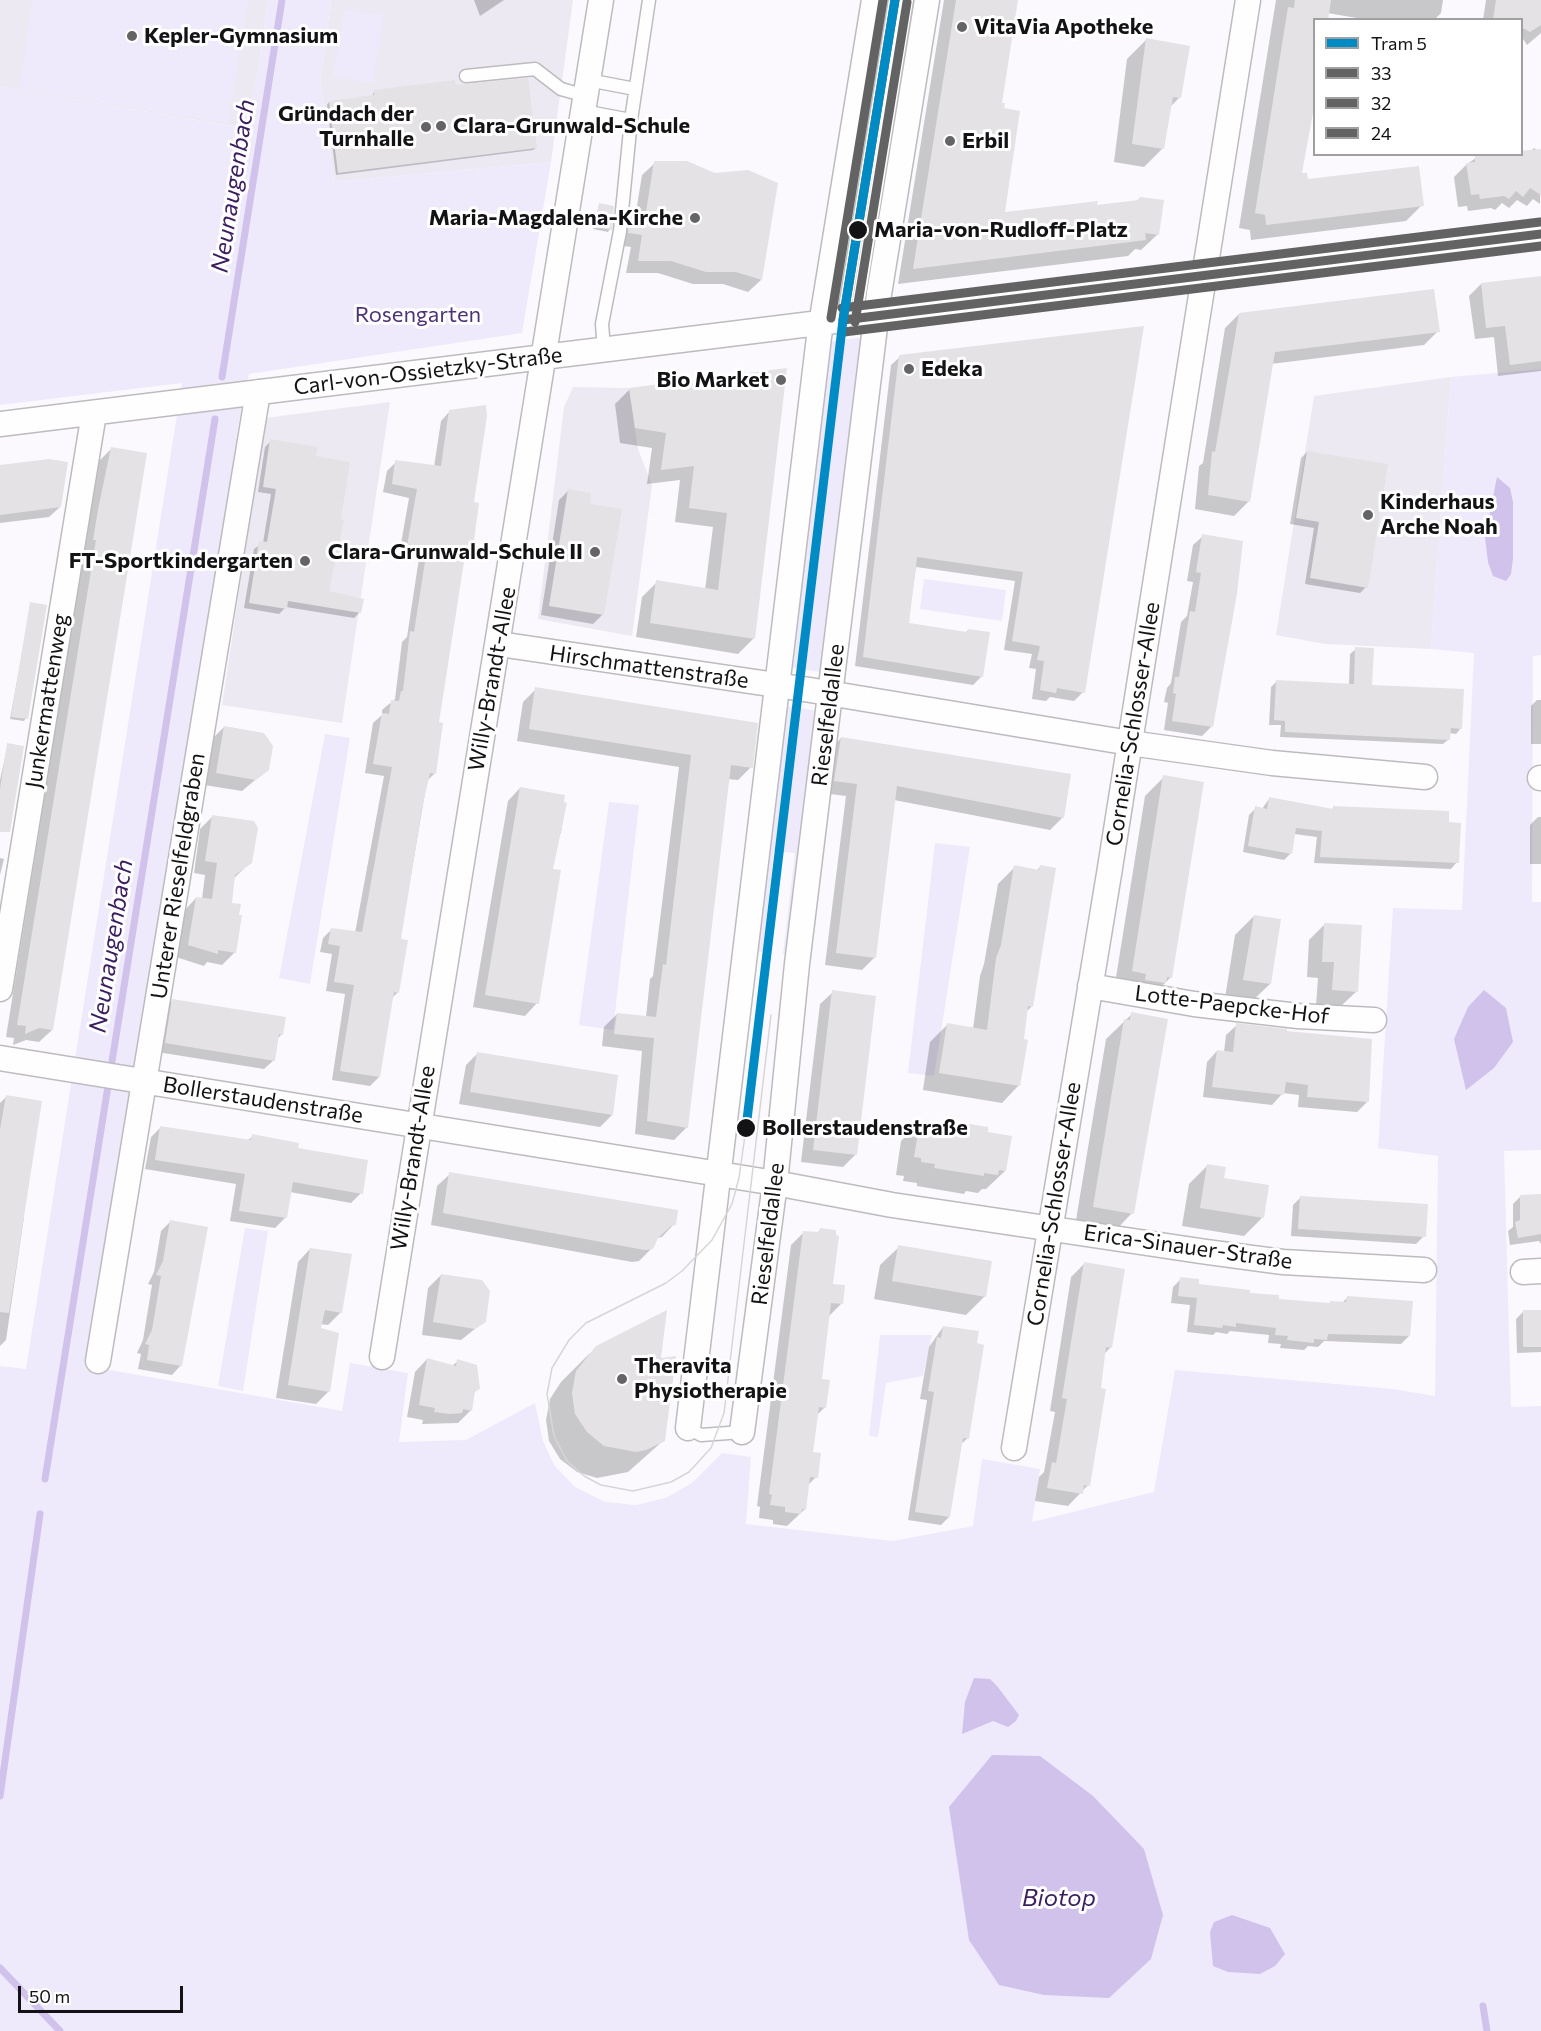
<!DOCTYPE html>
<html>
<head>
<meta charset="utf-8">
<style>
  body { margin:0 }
  #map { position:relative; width:1541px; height:2031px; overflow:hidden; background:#fbf9fd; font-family:Commissioner,sans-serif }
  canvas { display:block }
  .legend { position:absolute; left:1313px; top:18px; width:210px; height:138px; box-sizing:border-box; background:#fff; border:2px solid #a1a0a1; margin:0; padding:8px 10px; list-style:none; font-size:18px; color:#131214 }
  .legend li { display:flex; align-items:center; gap:12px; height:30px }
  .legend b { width:30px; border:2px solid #a1a0a1 }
  .scale { position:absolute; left:18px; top:1986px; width:165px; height:27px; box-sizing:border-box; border:3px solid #131214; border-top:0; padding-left:8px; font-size:18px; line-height:21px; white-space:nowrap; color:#131214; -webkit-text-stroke:4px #fff; paint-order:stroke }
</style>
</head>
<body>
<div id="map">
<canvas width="1541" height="2031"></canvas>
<ul class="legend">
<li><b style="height:8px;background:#008bc5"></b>Tram 5</li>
<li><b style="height:8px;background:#646363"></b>33</li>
<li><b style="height:8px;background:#646363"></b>32</li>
<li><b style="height:8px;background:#646363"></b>24</li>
</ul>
<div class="scale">50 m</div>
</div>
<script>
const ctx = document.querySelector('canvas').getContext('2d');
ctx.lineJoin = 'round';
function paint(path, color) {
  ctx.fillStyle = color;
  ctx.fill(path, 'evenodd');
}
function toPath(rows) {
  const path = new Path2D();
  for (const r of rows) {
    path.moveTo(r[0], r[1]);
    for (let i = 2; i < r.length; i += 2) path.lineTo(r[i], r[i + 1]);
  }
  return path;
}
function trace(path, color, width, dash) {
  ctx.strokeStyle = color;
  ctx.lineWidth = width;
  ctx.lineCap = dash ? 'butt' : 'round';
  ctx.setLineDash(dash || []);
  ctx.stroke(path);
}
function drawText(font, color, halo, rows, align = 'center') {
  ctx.font = font + ' Commissioner,sans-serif';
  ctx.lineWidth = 6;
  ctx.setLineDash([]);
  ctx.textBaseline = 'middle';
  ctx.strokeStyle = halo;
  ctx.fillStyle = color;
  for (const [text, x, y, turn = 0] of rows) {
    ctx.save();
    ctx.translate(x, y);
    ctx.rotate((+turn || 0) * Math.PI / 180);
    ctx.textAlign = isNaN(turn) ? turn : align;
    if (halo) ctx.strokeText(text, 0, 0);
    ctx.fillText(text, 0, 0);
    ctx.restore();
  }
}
const built = toPath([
  [0,0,268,0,258,71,245,128,0,87],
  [331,0,573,0,551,162,334,182,320,79],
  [1451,377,1431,649,1325,644,1276,635,1314,396],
  [573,387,629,388,638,449,652,485,632,636,538,619,564,407],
  [390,402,342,723,222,705,265,418]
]);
const green = toPath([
  [33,0,248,0,228,123,19,89],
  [268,0,331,0,320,79,334,182,551,162,522,333,249,374,238,426,198,707,134,1061,87,1366,342,1411,350,1363,408,1373,399,1442,466,1440,535,1403,543,1441,554,1465,575,1487,605,1502,636,1505,666,1498,692,1483,722,1453,751,1457,746,1524,893,1541,973,1526,982,1459,1040,1469,1032,1522,1154,1492,1175,1370,1393,1389,1435,1396,1438,1156,1378,1148,1393,908,1462,910,1474,653,1431,649,1451,377,1541,369,1541,655,1533,656,1532,902,1541,902,1541,1150,1504,1151,1511,1407,1541,1406,1541,2031,0,2031,0,1366,26,1369,182,383,0,405,0,87,244,128,258,71],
  [345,9,384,16,372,83,333,76],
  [867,337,827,673,786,667,825,342],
  [924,579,1006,590,1002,621,920,609],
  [782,705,822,712,793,956,783,954,795,853,774,851,763,952,752,950],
  [325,734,350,738,310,984,279,978],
  [609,802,639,805,613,1030,579,1025],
  [935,843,970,847,934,1076,908,1073],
  [245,1228,268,1231,243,1391,218,1386],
  [880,1335,932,1335,923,1376,886,1383,878,1437,869,1436]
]);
const water = toPath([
  [1497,477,1510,488,1513,502,1513,558,1511,574,1506,581,1493,576,1488,562,1485,537],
  [1484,990,1506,1008,1513,1042,1494,1068,1466,1090,1454,1039,1468,1007],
  [974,1678,990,1679,997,1686,1019,1715,1016,1721,1008,1727,993,1721,962,1734,965,1702],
  [992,1755,1040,1756,1093,1796,1144,1849,1163,1915,1151,1959,1109,1998,1044,1995,999,1985,969,1940,949,1807],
  [1232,1915,1270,1928,1285,1954,1275,1966,1260,1974,1228,1972,1213,1966,1210,1932,1214,1922]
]);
const shadow = toPath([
  [474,0,504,0,480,16],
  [944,0,1027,0,1017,0,1000,104,1003,214,1095,206,1137,201,1140,198,1158,234,1141,250,1135,249,1128,256,898,284],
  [1276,0,1443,0,1441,13,1434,20,1369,20,1327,13,1314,20,1314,91,1301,174,1306,181,1422,205,1406,221,1251,240,1250,230,1239,228],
  [1486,0,1541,0,1541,33,1527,45,1523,39,1522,41,1522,20,1483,20],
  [1146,40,1180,97,1170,107,1163,148,1144,167,1114,162,1127,59],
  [455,86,536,148,533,150,336,175,327,105,329,102,372,97,374,92],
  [1534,148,1541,153,1540,204,1533,199,1527,206,1517,200,1509,208,1502,203,1495,210,1491,208,1468,211,1467,206,1458,207,1454,177,1467,164,1476,158,1501,154,1526,156],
  [655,163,761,280,748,292,723,284,693,284,658,273,626,273,631,247,616,245,618,223,631,211,636,212,642,175],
  [599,205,610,229,608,232,593,229],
  [1541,277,1541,371,1498,376,1494,337,1475,339,1469,296,1481,284],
  [1239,314,1438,331,1424,345,1271,364,1248,502,1234,516,1195,509,1199,466,1203,463,1225,328],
  [1142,327,1083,692,1074,701,1050,697,1046,701,1032,699,1036,669,1029,668,1032,654,1004,650,1015,581,916,567,908,624,965,633,968,630,982,676,973,685,855,666,891,365,900,357],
  [786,370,753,639,738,654,636,637,642,597,657,582,705,590,713,527,675,522,680,480,647,484,652,448,620,443,615,404,630,389],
  [450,411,472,503,471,555,462,563,437,723,435,773,427,781,400,940,398,992,391,999,379,1077,370,1086,332,1080,345,994,326,991,332,954,320,952,323,938,332,929,355,933,384,776,365,773,373,723,382,715,382,710,395,699,402,642,407,637,419,558,399,555,409,498,383,492,387,471,396,462,434,467,441,421],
  [271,441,314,457,339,520,343,521,327,592,360,612,354,618,286,607,279,614,244,608,254,549,263,543,271,494,258,492,265,447],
  [111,449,52,1030,39,1042,26,1040,13,1045,14,1038,6,1037,84,552,82,552,86,523,99,461],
  [1307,452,1366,587,1360,593,1305,584,1314,528,1290,524,1301,458],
  [0,467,60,507,49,517,0,523],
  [569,490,588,505,603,614,593,624,541,615,559,500],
  [1203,536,1240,565,1211,727,1202,736,1164,730,1168,703,1164,702,1167,688,1171,683,1181,622,1187,616,1193,582,1187,581,1193,545],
  [31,604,26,718,24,721,10,719],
  [1356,649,1370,686,1461,728,1456,734,1449,733,1449,739,1443,744,1280,737,1281,725,1269,725,1271,687,1276,682,1349,685,1350,654],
  [536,689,751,767,738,780,728,779,687,1127,674,1140,635,1134,642,1051,602,1046,604,1027,617,1014,646,1017,650,979,653,976,679,767,517,741,523,702],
  [1537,700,1541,700,1541,744,1531,744,1531,706],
  [224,727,267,770,242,791,204,785,211,740],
  [841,738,1063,817,1050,830,894,800,875,957,862,970,825,965,846,796,822,793,829,751],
  [8,744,0,818,0,780],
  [1164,777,1171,977,1152,996,1114,990,1145,796],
  [520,788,565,804,561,833,556,838,537,1003,525,1016,473,1007,508,801],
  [1269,799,1331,810,1334,807,1447,824,1457,862,1451,869,1314,863,1317,837,1294,834,1291,853,1284,860,1243,852,1249,815,1256,808,1262,809],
  [213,816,251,862,233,879,231,904,235,952,222,965,207,962,204,966,176,957,184,911,196,898,202,899,205,875,194,873,200,829],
  [1538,817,1541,817,1541,864,1530,864,1530,825],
  [0,858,4,859,0,875],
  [1015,867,1036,871,1040,867,1032,1006,1026,1012,1019,1085,1002,1103,923,1090,930,1042,947,1025,973,1029,980,976,984,964,998,884],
  [1254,916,1270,984,1251,1002,1225,998,1235,935],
  [1325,924,1357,991,1340,1007,1316,1006,1318,978,1307,977,1309,940],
  [833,992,856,1154,843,1167,801,1162,820,1004],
  [173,1000,282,1034,277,1039,274,1060,264,1069,157,1052,163,1010],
  [1132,1014,1132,1213,1114,1232,1075,1226,1106,1039],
  [1237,1025,1367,1102,1357,1112,1298,1107,1299,1095,1283,1093,1272,1105,1203,1097,1207,1062,1217,1051,1224,1052,1226,1035],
  [478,1053,612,1115,600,1127,459,1104,466,1065],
  [6,1097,0,1191,0,1103],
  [920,1122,941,1126,945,1122,1005,1171,986,1189,982,1189,978,1193,966,1191,964,1194,917,1186,917,1183,903,1181,904,1176,896,1175,901,1141],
  [161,1127,247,1141,253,1136,297,1149,361,1193,351,1203,290,1192,285,1218,275,1228,230,1221,236,1184,145,1169,151,1137],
  [1207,1166,1262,1218,1244,1236,1182,1226,1189,1184],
  [450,1174,674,1224,662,1237,657,1238,652,1248,639,1261,632,1262,431,1225,437,1186],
  [1521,1196,1541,1196,1541,1244,1539,1241,1510,1245,1508,1231,1513,1227,1513,1204],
  [1301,1197,1424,1236,1416,1244,1291,1236,1293,1205],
  [0,1211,24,1217,6,1340,0,1346],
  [170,1222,181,1365,172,1375,138,1369,141,1354,137,1353,143,1340,152,1285,148,1284,154,1272,161,1231],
  [820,1230,832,1285,841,1304,828,1317,821,1380,825,1407,816,1416,811,1454,816,1477,808,1485,805,1509,787,1526,773,1524,773,1520,759,1518,760,1507,757,1506,791,1245,804,1232,816,1234],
  [899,1247,985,1296,966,1315,874,1299,880,1265],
  [310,1249,341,1312,328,1325,320,1324,328,1392,316,1404,276,1398,298,1262],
  [1084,1264,1111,1347,1104,1354,1088,1485,1068,1506,1035,1501,1039,1477,1044,1472,1055,1412,1050,1411,1071,1277],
  [441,1275,485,1321,461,1340,422,1335,428,1288],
  [1181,1279,1197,1285,1277,1300,1329,1305,1341,1304,1347,1298,1409,1336,1401,1344,1324,1341,1318,1347,1308,1346,1304,1350,1280,1348,1281,1344,1268,1343,1269,1335,1230,1331,1227,1334,1216,1332,1213,1335,1187,1332,1190,1305,1171,1303,1173,1287],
  [1523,1312,1541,1312,1541,1352,1517,1353,1516,1319],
  [943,1327,968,1438,960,1445,949,1517,941,1525,908,1520,927,1400,920,1399,929,1347],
  [606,1342,659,1360,664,1440,628,1472,597,1478,577,1472,560,1459,549,1441,546,1420,550,1399,561,1382,589,1354],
  [427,1359,452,1366,458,1361,478,1388,474,1393,471,1410,458,1423,422,1424,423,1420,407,1417,415,1372]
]);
const stream = toPath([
  [222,377,282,0],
  [45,1479,215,419],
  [0,1796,40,1514],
  [0,1968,60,2031],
  [1483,2006,1487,2031]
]);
const building = toPath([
  [956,0,1018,0,1002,103,1005,103,1004,108,1020,111,1005,212,1098,201,1097,205,1139,200,1140,197,1164,200,1159,235,1145,233,1146,240,913,269],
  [1295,0,1331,0,1328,20,1314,20,1314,107,1302,173,1307,173,1308,179,1419,166,1424,206,1266,225,1265,215,1255,213,1288,7,1294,8],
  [1496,0,1541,0,1541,25,1530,32,1521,27,1521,20,1493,20],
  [1146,38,1190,46,1181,98,1173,97,1164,149,1132,144],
  [528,78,537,148,338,173,329,101,374,95,374,90,455,80,456,85],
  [1541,149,1541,195,1530,188,1523,197,1516,191,1509,199,1504,196,1480,199,1479,194,1471,195,1466,163,1475,162,1475,156,1521,154,1521,151],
  [654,161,687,161,715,173,748,170,778,183,762,280,736,272,706,272,671,261,638,261,642,235,628,233,630,209,646,212],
  [599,203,614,206,612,230,595,227],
  [1541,276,1541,361,1510,365,1505,326,1486,328,1481,283],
  [1434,289,1440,332,1275,352,1250,502,1208,495,1212,451,1215,452,1239,313],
  [1144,326,1085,693,1057,688,1056,693,1040,690,1044,661,1037,660,1040,646,1012,641,1023,572,917,557,909,623,967,632,968,629,990,632,983,677,863,657,899,355],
  [787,368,755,639,650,623,656,580,718,590,727,513,689,508,694,466,661,470,666,433,635,428,629,388],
  [486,405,487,416,474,502,479,503,472,556,465,555,457,607,439,722,443,723,436,774,430,773,422,808,401,939,408,940,399,993,394,992,380,1077,340,1071,354,985,334,982,340,946,328,944,331,928,362,932,392,767,373,764,382,713,389,714,391,700,399,701,401,691,403,691,410,631,414,632,427,549,407,546,417,489,392,484,395,460,441,466,449,410],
  [270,439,318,447,316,456,350,462,341,519,344,520,329,591,364,599,361,613,288,601,287,609,249,603,259,541,267,542,276,489,263,487],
  [111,447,147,453,53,1030,39,1028,25,1034,26,1026,17,1025,96,540,93,540,98,510],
  [1307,451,1388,464,1368,588,1310,578,1319,522,1296,518],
  [49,459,68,462,61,507,0,515,0,465],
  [568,489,591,493,590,504,622,509,604,615,549,606],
  [1202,534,1243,541,1237,594,1213,727,1172,721,1176,694,1173,693,1175,677,1179,677,1190,611,1195,612,1201,573,1196,572],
  [30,602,47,605,28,719,11,717],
  [1355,647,1374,648,1372,685,1464,689,1462,729,1451,728,1450,740,1285,732,1285,721,1274,720,1276,680,1354,684],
  [535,687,758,723,753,768,731,765,688,1128,647,1121,654,1038,614,1034,617,1013,656,1017,663,964,666,965,691,755,529,729],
  [224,726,264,733,273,746,269,770,256,780,216,773],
  [841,737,1071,774,1064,818,897,786,876,958,836,953,857,784,834,781],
  [7,743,24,746,10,832,0,832,0,789],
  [1163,775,1204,782,1172,978,1167,977,1166,983,1145,980,1146,974,1132,971],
  [520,787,565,795,564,802,567,803,553,869,561,870,539,1004,485,995],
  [1269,797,1333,809,1333,806,1449,811,1449,822,1461,823,1459,863,1320,857,1322,831,1296,828,1292,854,1248,846,1255,806,1267,809],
  [212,815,254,821,258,828,252,863,235,875,232,903,241,904,239,915,242,915,236,953,218,950,218,954,188,945,196,897,212,899,217,863,205,861],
  [1014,865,1039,870,1040,865,1056,868,1033,1007,1028,1006,1024,1039,1028,1040,1020,1086,939,1073,947,1023,987,1030,996,958,1001,945],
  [1254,915,1281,919,1271,984,1243,980],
  [1324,923,1362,925,1358,992,1332,990,1334,962,1322,962],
  [832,990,876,996,857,1155,813,1150],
  [172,999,286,1017,283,1035,279,1034,275,1061,165,1043],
  [1131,1012,1168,1019,1134,1214,1093,1207,1124,1019,1130,1020],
  [1236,1023,1287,1029,1287,1031,1372,1039,1369,1102,1307,1097,1308,1085,1286,1082,1284,1095,1212,1087,1217,1050,1233,1052],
  [477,1052,618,1075,613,1115,470,1092],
  [6,1095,42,1101,9,1313,0,1312,0,1130],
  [945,1120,988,1127,988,1132,1012,1136,1006,1171,999,1170,998,1175,984,1173,984,1176,934,1168,935,1164,921,1162,921,1158,914,1157,920,1121,944,1125],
  [160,1126,251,1140,252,1134,299,1143,298,1148,368,1160,363,1194,293,1182,287,1218,239,1211,245,1174,155,1160],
  [1207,1164,1226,1167,1224,1178,1269,1185,1264,1218,1200,1208],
  [449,1172,678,1210,676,1225,671,1226,658,1238,653,1249,645,1250,443,1213],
  [1541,1194,1541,1234,1518,1238,1515,1222,1520,1220,1520,1195],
  [1300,1196,1428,1204,1426,1237,1298,1229],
  [170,1220,208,1227,182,1366,147,1360,149,1345,145,1344,152,1330,161,1276,156,1275,163,1261],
  [820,1228,836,1230,836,1235,839,1236,833,1284,845,1285,843,1304,831,1303,822,1379,830,1380,826,1408,819,1407,813,1452,821,1453,818,1478,810,1477,806,1510,802,1509,801,1514,785,1512,785,1507,770,1505,772,1495,769,1494,803,1231,819,1232],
  [898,1245,992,1261,986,1297,892,1281],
  [310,1248,352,1254,342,1313,325,1310,321,1328,339,1333,330,1392,288,1385],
  [1084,1262,1125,1269,1112,1348,1106,1347,1101,1388,1106,1389,1090,1486,1084,1485,1083,1494,1047,1488,1052,1462,1056,1463,1067,1399,1062,1398],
  [441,1274,482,1280,490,1291,486,1322,475,1329,433,1322],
  [1180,1277,1199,1279,1199,1284,1250,1290,1250,1293,1279,1295,1279,1299,1330,1303,1330,1301,1346,1302,1347,1296,1413,1301,1410,1336,1328,1334,1327,1340,1314,1339,1314,1343,1287,1340,1288,1336,1275,1335,1276,1328,1236,1323,1236,1327,1223,1325,1222,1328,1194,1325,1197,1298,1178,1296],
  [667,1310,661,1358,676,1356,665,1441,646,1450,636,1452,604,1446,587,1432,575,1414,572,1393,576,1371,596,1346],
  [1523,1310,1541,1310,1541,1347,1523,1347],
  [943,1326,979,1331,977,1343,984,1345,969,1439,963,1438,950,1517,915,1512,934,1392,928,1391,937,1337,941,1338],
  [427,1358,456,1366,457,1359,477,1365,480,1389,475,1391,472,1411,463,1409,462,1413,450,1414,434,1412,435,1408,419,1405]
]);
const service = toPath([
  [466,76,535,69,561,89,586,96],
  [588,80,635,89],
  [583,111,631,120],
  [856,318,907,0],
  [843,320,895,0],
  [604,349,602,324,620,231,631,120,649,0],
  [688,1428,701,1435,742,1432]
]);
const minor = toPath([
  [0,424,1541,234],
  [499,644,810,690,1130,743,1272,763,1425,777],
  [1540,778,1541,778],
  [1090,986,1194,1004,1298,1016,1374,1020],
  [0,989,94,413],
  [0,1058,775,1183,892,1205,1207,1252,1283,1262,1424,1270],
  [1523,1272,1541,1271],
  [382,1357,601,0],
  [98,1361,258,392],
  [688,1428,819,337,874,0],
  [742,1432,775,1183,797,964,879,294,927,0],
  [1014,1448,1109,874,1248,0]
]);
const tram = toPath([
  [746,1128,739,1178,732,1204,712,1240,682,1271,666,1283,586,1323,569,1340,552,1368,547,1394,554,1436,567,1461,584,1476,601,1485,633,1491,671,1482,689,1472,711,1448,724,1413,771,1015]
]);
const bus1 = toPath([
  [843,320,1541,234],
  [843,320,895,0]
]);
const bus2 = toPath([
  [855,322,907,2],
  [844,332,1541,246]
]);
const bus3 = toPath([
  [842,308,1540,222],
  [831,318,883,0]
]);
const tram1 = toPath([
  [746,1128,843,320,895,0]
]);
const markers = [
  [962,27,6,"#646366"],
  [132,36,6,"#646366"],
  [441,126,6,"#646366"],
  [426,127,6,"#646366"],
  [950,141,6,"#646366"],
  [695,218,6,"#646366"],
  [858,230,10,"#131214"],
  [909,369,6,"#646366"],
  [781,380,6,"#646366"],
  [1368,515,6,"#646366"],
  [595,552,6,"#646366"],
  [305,561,6,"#646366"],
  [746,1128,10,"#131214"],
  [622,1379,6,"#646366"]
];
const poiNames = [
  ["VitaVia Apotheke",974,27],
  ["Kepler-Gymnasium",144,36],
  ["Gründach der",414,114,"right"],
  ["Turnhalle",414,139,"right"],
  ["Clara-Grunwald-Schule",453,126],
  ["Erbil",962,141],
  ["Maria-Magdalena-Kirche",683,218,"right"],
  ["Edeka",921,369],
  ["Bio Market",769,380,"right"],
  ["Kinderhaus",1380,502],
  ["Arche Noah",1380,527],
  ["Clara-Grunwald-Schule II",583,552,"right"],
  ["FT-Sportkindergarten",293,561,"right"],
  ["Theravita",634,1366],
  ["Physiotherapie",634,1391]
];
const stopNames = [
  ["Maria-von-Rudloff-Platz",874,230],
  ["Bollerstaudenstraße",762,1128]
];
const parkNames = [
  ["Rosengarten",418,315]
];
const streetNames = [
  ["Carl-von-Ossietzky-Straße",428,371,-7],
  ["Hirschmattenstraße",649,667,8],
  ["Willy-Brandt-Allee",492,679,-80],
  ["Junkermattenweg",47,701,-81],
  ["Rieselfeldallee",828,715,-83],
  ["Cornelia-Schlosser-Allee",1133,724,-81],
  ["Unterer Rieselfeldgraben",178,876,-81],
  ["Lotte-Paepcke-Hof",1232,1005,7],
  ["Bollerstaudenstraße",263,1100,9],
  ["Willy-Brandt-Allee",413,1158,-81],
  ["Cornelia-Schlosser-Allee",1054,1204,-81],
  ["Rieselfeldallee",768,1234,-83],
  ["Erica-Sinauer-Straße",1188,1247,8]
];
const waterNames = [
  ["Neunaugenbach",233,186,-81],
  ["Neunaugenbach",111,946,-81],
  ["Biotop",1059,1898]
];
paint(built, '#ede9f3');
paint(green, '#efe9fc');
paint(water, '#d0c2eb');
paint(shadow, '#0003');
trace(stream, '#d0c2eb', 7);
paint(building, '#e4e2e5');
trace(service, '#bdbbbe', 15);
trace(minor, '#bdbbbe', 27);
trace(service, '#fefeff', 12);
trace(minor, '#fefeff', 24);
trace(tram, '#d6d6d7', 1.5);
trace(bus1, '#646363', 9);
trace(bus2, '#646363', 9);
trace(bus3, '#646363', 9);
trace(tram1, '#008bc5', 9);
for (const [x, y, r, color] of markers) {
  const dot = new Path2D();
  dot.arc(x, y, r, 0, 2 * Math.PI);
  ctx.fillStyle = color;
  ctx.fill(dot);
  trace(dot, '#fff', 2);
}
drawText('bold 22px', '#131214', '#fff', poiNames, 'left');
drawText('bold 22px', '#131214', '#fff', stopNames, 'left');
drawText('22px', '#4e3376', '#fff', parkNames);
drawText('22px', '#131214', '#fff', streetNames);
drawText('italic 24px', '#3a1e5f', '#fff', waterNames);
</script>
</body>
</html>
